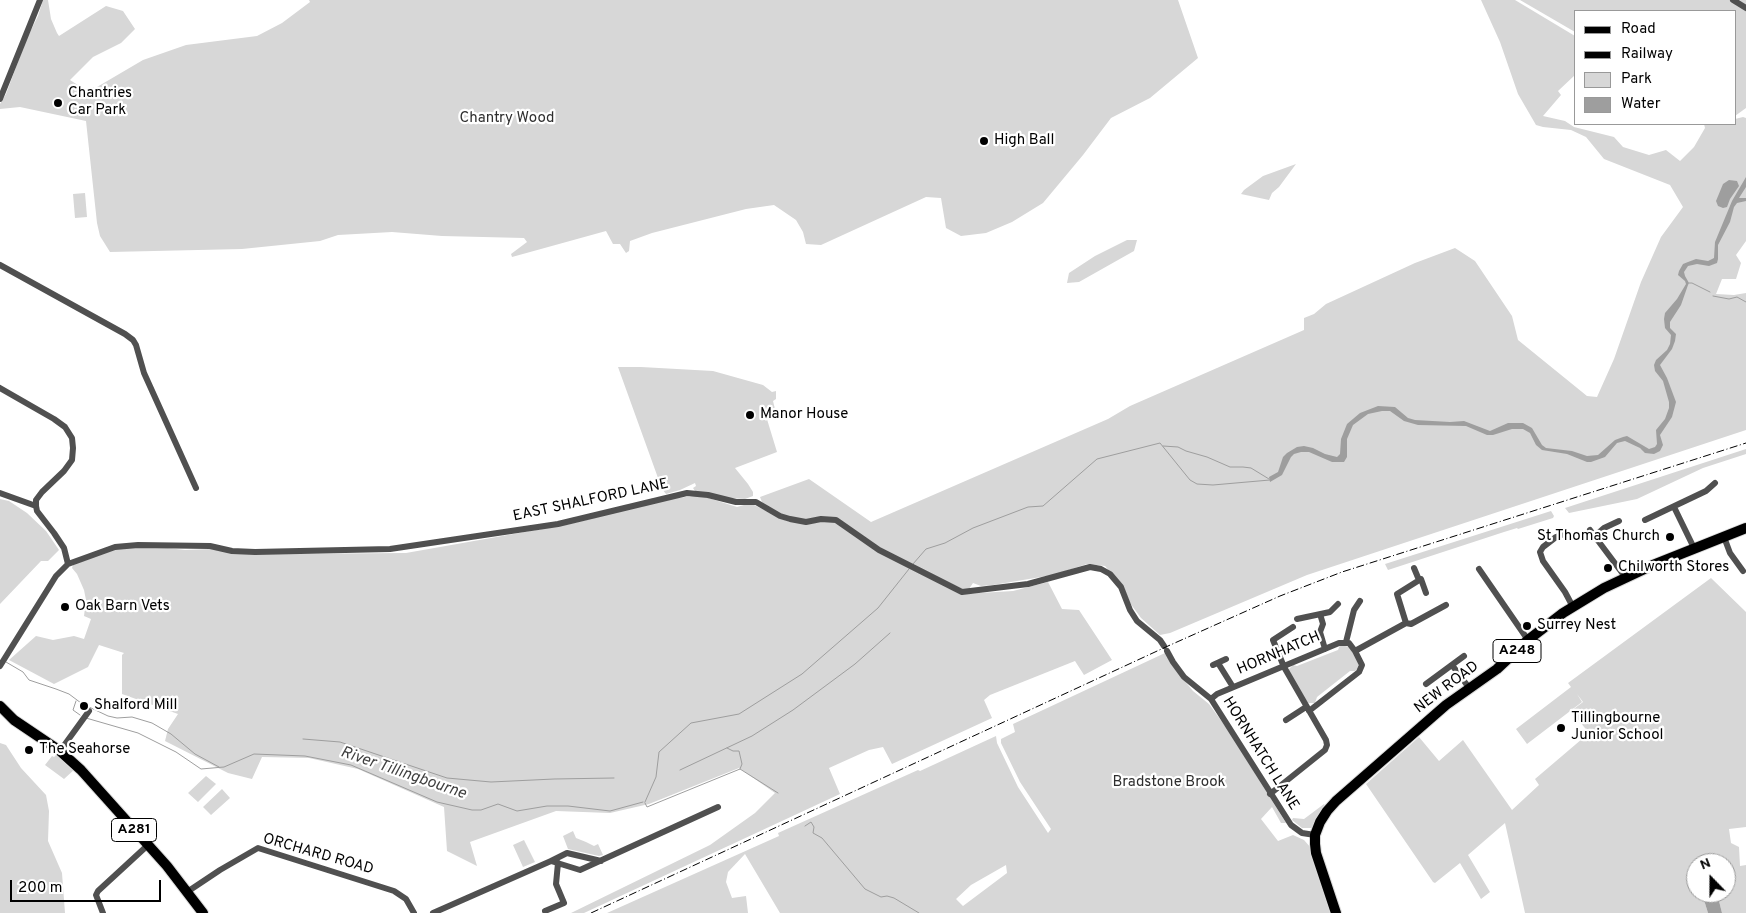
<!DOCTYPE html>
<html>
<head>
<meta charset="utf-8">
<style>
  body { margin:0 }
  #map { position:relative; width:1746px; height:913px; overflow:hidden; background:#fff; font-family:Overpass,sans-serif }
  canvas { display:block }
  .legend { position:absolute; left:1574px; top:10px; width:162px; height:115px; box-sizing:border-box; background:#fff; border:1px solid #999; margin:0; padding:6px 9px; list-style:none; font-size:15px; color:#000 }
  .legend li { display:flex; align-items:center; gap:10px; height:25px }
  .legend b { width:25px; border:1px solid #999 }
  .north { position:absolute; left:1686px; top:853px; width:50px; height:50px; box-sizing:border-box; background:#fff; border:1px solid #999; border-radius:50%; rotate:338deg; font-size:14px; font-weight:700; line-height:20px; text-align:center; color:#000 }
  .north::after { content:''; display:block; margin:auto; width:18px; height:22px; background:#000; clip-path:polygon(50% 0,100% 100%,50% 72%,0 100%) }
  .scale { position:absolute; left:10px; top:880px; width:151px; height:22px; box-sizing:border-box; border:2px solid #000; border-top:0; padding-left:6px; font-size:15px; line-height:18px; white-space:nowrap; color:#000; -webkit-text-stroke:4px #fff; paint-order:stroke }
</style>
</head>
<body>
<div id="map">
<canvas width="1746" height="913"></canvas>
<ul class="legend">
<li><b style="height:6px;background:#000"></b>Road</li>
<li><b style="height:6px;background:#000"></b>Railway</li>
<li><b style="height:14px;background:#d7d7d7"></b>Park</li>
<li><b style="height:14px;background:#9e9e9e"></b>Water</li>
</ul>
<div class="north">N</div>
<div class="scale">200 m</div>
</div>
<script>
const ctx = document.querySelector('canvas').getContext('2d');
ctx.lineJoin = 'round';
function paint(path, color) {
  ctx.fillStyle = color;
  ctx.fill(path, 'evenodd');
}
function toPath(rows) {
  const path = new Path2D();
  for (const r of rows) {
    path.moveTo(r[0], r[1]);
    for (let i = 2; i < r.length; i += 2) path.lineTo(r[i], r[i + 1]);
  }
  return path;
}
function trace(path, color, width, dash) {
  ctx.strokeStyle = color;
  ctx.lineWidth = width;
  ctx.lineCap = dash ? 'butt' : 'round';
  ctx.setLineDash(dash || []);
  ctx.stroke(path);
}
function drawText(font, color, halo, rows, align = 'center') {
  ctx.font = font + ' Overpass,sans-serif';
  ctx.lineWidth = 4.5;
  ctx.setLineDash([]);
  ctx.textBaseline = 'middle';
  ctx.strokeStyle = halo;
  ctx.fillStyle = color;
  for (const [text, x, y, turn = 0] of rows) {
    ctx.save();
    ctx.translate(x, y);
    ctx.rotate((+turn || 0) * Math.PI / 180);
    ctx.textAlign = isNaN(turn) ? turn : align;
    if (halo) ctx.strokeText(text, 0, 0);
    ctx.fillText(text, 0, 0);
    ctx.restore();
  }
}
const green = toPath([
  [43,0,48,0,51,19,57,33,59,36,106,6,123,11,135,29,121,43,93,57,70,80,84,89,97,87,143,60,186,45,257,36,282,23,310,2,309,0,1178,0,1198,58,1150,98,1111,118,1083,155,1043,203,1012,222,986,233,961,236,946,228,941,198,926,197,821,245,806,244,803,232,796,220,774,205,746,209,652,233,630,241,629,251,626,253,620,244,613,244,606,231,512,257,511,254,527,242,524,238,442,236,392,232,338,235,320,241,242,249,110,252,100,236,97,223,86,121,20,107,0,109,0,104,6,94,27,38,38,16],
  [1481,0,1515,0,1575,36,1575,75,1558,91,1561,95,1543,116,1565,121,1574,127,1614,137,1623,147,1649,155,1666,150,1680,161,1694,147,1705,128,1704,124,1735,124,1735,119,1743,117,1746,118,1746,241,1736,255,1741,263,1736,279,1722,279,1716,294,1734,295,1746,293,1746,430,1307,575,1170,633,1160,635,1141,618,1130,603,1124,588,1105,566,1087,564,1053,575,993,585,981,586,973,583,969,589,963,589,921,570,921,574,963,594,1013,591,1048,582,1062,609,1079,610,1112,660,1084,675,1075,661,990,695,984,700,992,718,892,764,883,747,869,750,829,768,840,794,584,913,571,913,710,845,755,813,775,793,739,768,649,804,610,813,556,811,470,842,477,866,447,851,444,807,358,769,309,758,262,757,252,779,228,773,165,741,168,729,178,714,122,694,122,655,124,653,99,645,88,667,54,684,9,660,36,636,53,640,74,636,84,639,91,619,84,616,86,600,84,590,77,574,72,568,73,565,117,548,149,546,185,550,212,549,232,553,266,554,406,553,570,524,669,499,694,496,702,496,737,507,744,505,754,505,787,521,807,524,808,520,790,517,775,512,762,502,760,497,809,479,871,522,1108,419,1130,406,1304,330,1304,318,1314,314,1326,304,1415,263,1455,248,1475,261,1512,316,1518,340,1587,396,1597,397,1614,359,1641,282,1661,237,1683,207,1670,185,1604,159,1586,137,1571,130,1543,127,1536,125,1518,94,1500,42],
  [1520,0,1746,0,1746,108,1735,116,1735,11,1575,11,1575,32],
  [1296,164,1279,187,1272,193,1269,200,1241,194,1244,190,1263,176],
  [85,193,87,217,75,218,73,194],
  [1127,240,1137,240,1134,251,1079,282,1067,283,1069,273,1095,256],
  [618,367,641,367,713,371,763,385,772,392,776,391,776,399,773,401,776,413,766,416,777,452,735,468,748,484,753,492,753,496,745,499,729,498,695,491,693,488,696,486,695,483,680,490,666,494,662,489],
  [1746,449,1746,454,1703,468,1637,499,1569,513,1565,508],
  [0,499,9,501,27,513,46,531,59,550,48,561,41,561,0,604],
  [1551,511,1554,516,1553,518,1518,529,1517,528,1504,532,1388,570,1385,564],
  [1711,578,1746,612,1746,827,1729,829,1731,843,1739,847,1740,866,1746,865,1746,913,1722,913,1717,893,1726,893,1726,863,1710,863,1706,856,1703,857,1701,863,1696,863,1695,886,1696,893,1704,900,1708,913,1525,913,1505,823,1468,855,1490,892,1481,899,1460,863,1435,883,1433,882,1366,784,1419,737,1439,761,1463,740,1512,810,1539,785,1535,779,1589,733,1571,711,1583,702,1577,694,1582,702,1527,744,1516,729,1571,687,1568,683],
  [1340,645,1350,647,1359,664,1357,669,1355,671,1350,671,1317,697,1315,703,1308,703,1288,671,1289,669,1293,665,1297,666,1338,650],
  [1165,653,1175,669,1193,691,1209,704,1228,730,1286,823,1281,823,1272,807,1261,819,1278,841,1293,835,1304,840,1311,848,1333,913,780,913,745,854,728,872,726,882,732,898,746,896,748,913,607,913,779,836,778,833,918,770,920,771,996,736,997,743,1018,787,1048,833,1051,829,1020,782,1001,743,1001,739,1015,732,1013,724],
  [1006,865,1007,873,963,906,956,899,971,885],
  [0,743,6,745,21,768,46,795,49,811,48,841,62,873,65,913,0,913],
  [57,754,75,769,64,779,45,765,52,756,54,757],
  [206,776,216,784,198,802,188,793],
  [222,789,230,798,211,815,203,807],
  [1324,804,1325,806,1313,827,1311,828,1302,828,1292,820,1293,818,1304,819],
  [573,831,576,838,586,842,585,844,586,842,594,846,598,844,603,855,599,856,568,849,563,836],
  [524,840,535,862,523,867,513,845]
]);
const water = toPath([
  [1746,177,1746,187,1739,198,1746,198,1746,201,1737,203,1734,207,1730,222,1718,245,1718,259,1717,263,1709,266,1697,264,1688,266,1684,272,1685,276,1689,283,1688,285,1681,305,1670,322,1670,328,1676,334,1675,341,1672,349,1660,365,1667,378,1676,402,1672,417,1660,435,1663,445,1660,451,1654,454,1645,453,1640,448,1625,441,1617,443,1605,457,1591,462,1587,462,1567,454,1542,450,1536,445,1530,433,1523,429,1512,429,1493,435,1487,435,1466,426,1418,425,1404,421,1390,411,1382,411,1368,414,1353,425,1347,439,1347,457,1344,462,1332,462,1309,452,1301,452,1294,454,1291,457,1282,475,1270,482,1269,477,1278,472,1283,457,1287,453,1297,447,1304,446,1313,448,1325,454,1337,457,1340,454,1341,439,1347,424,1360,413,1378,406,1395,407,1408,418,1415,420,1450,422,1464,421,1490,431,1508,423,1523,423,1532,428,1542,445,1546,448,1572,451,1587,456,1598,455,1615,440,1623,437,1627,436,1649,449,1655,447,1657,444,1656,430,1665,419,1669,408,1669,402,1663,381,1655,371,1654,365,1656,360,1667,350,1670,344,1671,335,1665,328,1664,319,1665,313,1677,299,1686,284,1685,281,1678,275,1679,271,1683,264,1688,262,1696,259,1708,261,1714,258,1715,242,1732,201],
  [1729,180,1737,181,1739,186,1730,199,1727,207,1723,208,1718,206,1716,201,1723,184],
  [1697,893,1717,893,1722,913,1708,913,1704,900]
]);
const stream = toPath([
  [1689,283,1692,283,1710,292],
  [1713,296,1729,299,1737,297,1746,302],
  [1163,446,1178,447,1186,451,1207,457,1230,467,1243,467,1251,468,1269,479],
  [913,564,926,549,945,543,973,528,1028,507,1043,506,1097,459,1160,443,1190,480,1197,484,1213,485,1270,480],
  [6,662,23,672,29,680,56,689,69,694,81,703],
  [76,701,73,710,80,715],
  [89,707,108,716,117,718,132,717,152,723,171,734,195,754,219,767],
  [86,718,138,733,176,752,201,769,224,767,254,754,305,756,351,765,437,802,472,810,481,810,498,804,517,811,547,806,568,806,610,811,643,802],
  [303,739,340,742,447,778,491,782,554,779,614,778],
  [727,748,733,751,739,751,742,764,740,769],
  [680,770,752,736,793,710,855,664,890,633],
  [645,802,656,777,659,752,691,723,739,714,802,674,878,608,909,569],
  [645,803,647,807,740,769,778,793],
  [805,826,811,822,814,827,813,833,822,838,865,889,881,897,887,896,894,898,919,913]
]);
const street = toPath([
  [1733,0,1746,8],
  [0,99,40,0],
  [0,265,125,334,133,340,136,345,144,373,196,488],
  [0,388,54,419,65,427,72,438,73,448,72,460,64,471,42,492,36,500,36,506,37,511,54,533,64,548,68,564],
  [0,493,36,506],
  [1674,507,1694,548],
  [1645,520,1706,491,1715,483],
  [1590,530,1626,578],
  [1567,533,1556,537,1543,547,1540,552,1543,561,1565,592,1573,607],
  [1595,536,1604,528,1619,521],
  [1724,537,1730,553,1743,571],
  [1414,568,1419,580],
  [1479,569,1528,640],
  [1426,593,1421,579,1397,594,1406,623,1411,624,1446,605],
  [1320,614,1323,624,1320,632,1325,649],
  [1297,619,1330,612,1338,604],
  [1346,642,1354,610,1360,601],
  [1167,651,1173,662,1184,677,1211,699,1291,825,1302,833,1315,835],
  [1218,663,1233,687],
  [1213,665,1226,659],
  [1452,665,1470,689],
  [0,666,56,576,68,564,115,547,138,545,210,546,232,551,255,552,390,549,558,524,687,493,708,495,736,502,756,502,780,516,790,519,806,522,821,519,836,520,879,550,962,592,1028,584,1090,567,1101,569,1110,574,1121,587,1130,610,1137,621,1160,640,1164,646],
  [1426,684,1464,656],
  [1211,699,1217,694,1339,643,1349,643,1355,651],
  [1309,711,1359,672,1362,665,1355,651,1406,623],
  [1286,720,1306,707],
  [60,751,89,711],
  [1270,794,1325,750,1327,745,1326,740,1284,667,1273,640,1293,627],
  [601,861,567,853,551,861,580,870,718,807],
  [187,892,220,870,258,848,394,891,406,899,414,913],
  [545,911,564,903,556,884,558,863],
  [103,913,96,895,98,891,148,845],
  [433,913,551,861]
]);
const primary = toPath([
  [0,706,14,720,60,751,81,770,167,866,203,913],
  [1336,913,1316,853,1315,844,1315,835,1320,822,1327,811,1336,801,1446,705,1497,669,1528,640,1563,613,1604,588,1653,565,1746,528]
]);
const rail = toPath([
  [591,913,1168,646,1280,596,1342,572,1746,443]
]);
const markers = [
  [58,103,5,"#000"],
  [984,141,5,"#000"],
  [750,415,5,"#000"],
  [1670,537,5,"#000"],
  [1608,568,5,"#000"],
  [65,607,5,"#000"],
  [1527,626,5,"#000"],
  [84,706,5,"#000"],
  [1561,728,5,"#000"],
  [29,750,5,"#000"]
];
const shields = [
  [1517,651,48],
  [134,830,45]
];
const shieldNames = [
  ["A248",1517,651],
  ["A281",134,830]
];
const poiNames = [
  ["Chantries",68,94],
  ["Car Park",68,111],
  ["High Ball",994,141],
  ["Manor House",760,415],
  ["St Thomas Church",1660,537,"right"],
  ["Chilworth Stores",1618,568],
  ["Oak Barn Vets",75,607],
  ["Surrey Nest",1537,626],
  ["Shalford Mill",94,706],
  ["Tillingbourne",1571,719],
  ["Junior School",1571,736],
  ["The Seahorse",39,750]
];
const parkNames = [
  ["Chantry Wood",507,119],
  ["Bradstone Brook",1169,783]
];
const streetNames = [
  ["EAST SHALFORD LANE",591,501,-12],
  ["HORNHATCH",1279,654,-23],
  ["NEW ROAD",1447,688,-37],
  ["HORNHATCH LANE",1260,754,58],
  ["ORCHARD ROAD",318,855,16]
];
const waterNames = [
  ["River Tillingbourne",403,774,19]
];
paint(green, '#d7d7d7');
paint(water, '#9e9e9e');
trace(stream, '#9e9e9e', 1);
trace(primary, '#dbdbdb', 12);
trace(street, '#505050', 6);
trace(primary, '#000', 10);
trace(rail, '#000', 1, [8, 2.5, 1, 2.5]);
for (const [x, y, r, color] of markers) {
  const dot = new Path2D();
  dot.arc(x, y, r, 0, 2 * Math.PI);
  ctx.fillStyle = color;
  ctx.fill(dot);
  trace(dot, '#fff', 2);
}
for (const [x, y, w] of shields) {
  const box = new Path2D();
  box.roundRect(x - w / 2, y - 11.5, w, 23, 4);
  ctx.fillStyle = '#fff';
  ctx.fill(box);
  trace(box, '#000', 1);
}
drawText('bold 14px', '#000', null, shieldNames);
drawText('15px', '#000', '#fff', poiNames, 'left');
drawText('15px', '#2e2e2e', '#fff', parkNames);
drawText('15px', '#000', '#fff', streetNames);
drawText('italic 16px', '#3f3f3f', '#fff', waterNames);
</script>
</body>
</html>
